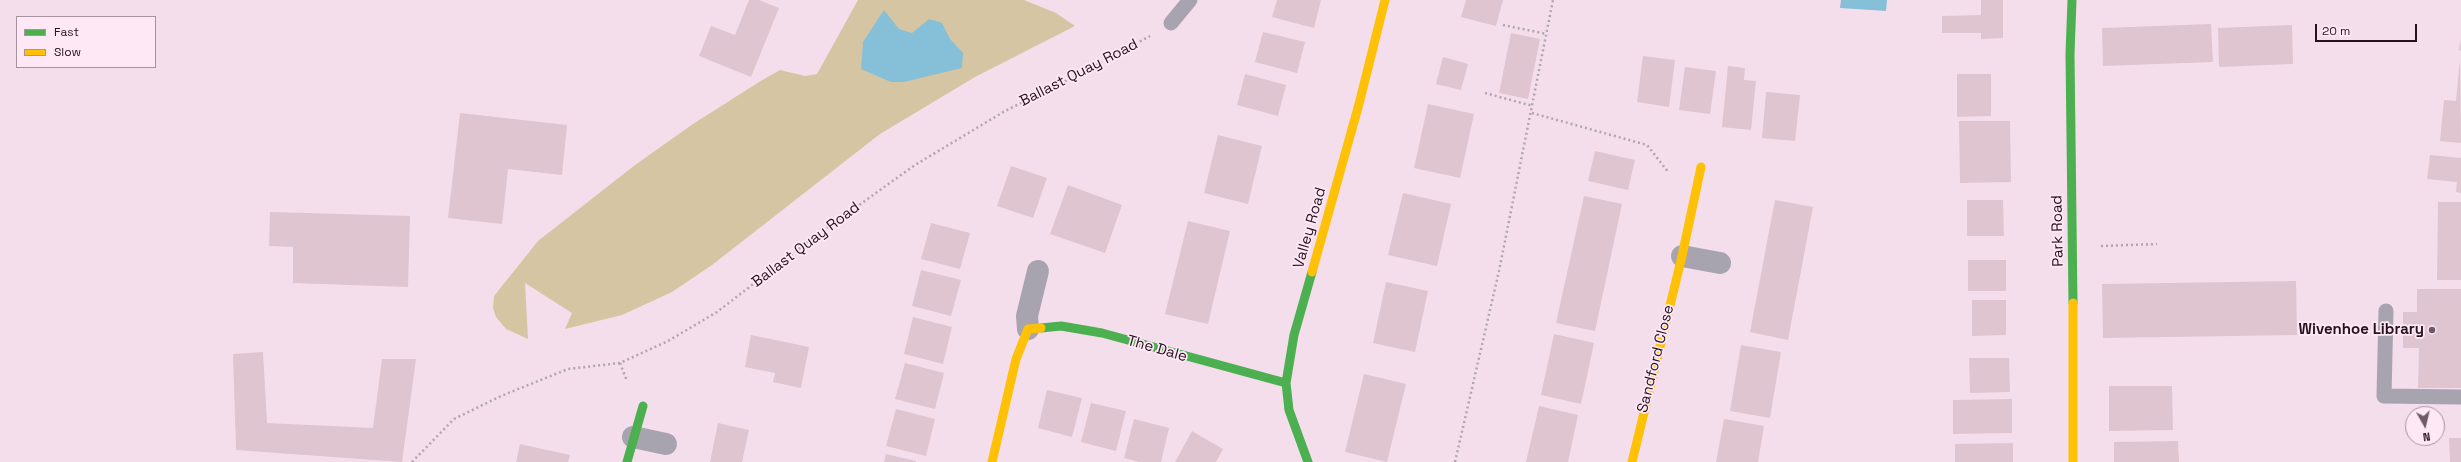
<!DOCTYPE html>
<html>
<head>
<meta charset="utf-8">
<style>
  body { margin:0 }
  #map { position:relative; width:2461px; height:462px; overflow:hidden; background:#f5deec; font-family:"Space Grotesk",sans-serif }
  canvas { display:block }
  .legend { position:absolute; left:16px; top:16px; width:140px; height:52px; box-sizing:border-box; background:#fee8f6; border:1px solid #a792a0; margin:0; padding:5px 7px; list-style:none; font-size:12px; color:#25121f }
  .legend li { display:flex; align-items:center; gap:8px; height:20px }
  .legend b { width:20px; border:1px solid #a792a0 }
  .north { position:absolute; left:2405px; top:406px; width:40px; height:40px; box-sizing:border-box; background:#fee8f6; border:1px solid #a792a0; border-radius:50%; rotate:172deg; font-size:11px; font-weight:700; line-height:16px; text-align:center; color:#25121f }
  .north::after { content:''; display:block; margin:auto; width:14px; height:18px; background:#6e5967; clip-path:polygon(50% 0,100% 100%,50% 72%,0 100%) }
  .scale { position:absolute; left:2315px; top:24px; width:102px; height:18px; box-sizing:border-box; border:2px solid #25121f; border-top:0; padding-left:5px; font-size:12px; line-height:14px; white-space:nowrap; color:#25121f; -webkit-text-stroke:3px #fee8f6; paint-order:stroke }
</style>
</head>
<body>
<div id="map">
<canvas width="2461" height="462"></canvas>
<ul class="legend">
<li><b style="height:5px;background:#4caf50"></b>Fast</li>
<li><b style="height:5px;background:#ffc107"></b>Slow</li>
</ul>
<div class="north">N</div>
<div class="scale">20 m</div>
</div>
<script>
const ctx = document.querySelector('canvas').getContext('2d');
ctx.lineJoin = 'round';
function paint(path, color) {
  ctx.fillStyle = color;
  ctx.fill(path, 'evenodd');
}
function toPath(rows) {
  const path = new Path2D();
  for (const r of rows) {
    path.moveTo(r[0], r[1]);
    for (let i = 2; i < r.length; i += 2) path.lineTo(r[i], r[i + 1]);
  }
  return path;
}
function trace(path, color, width, dash) {
  ctx.strokeStyle = color;
  ctx.lineWidth = width;
  ctx.lineCap = dash ? 'butt' : 'round';
  ctx.setLineDash(dash || []);
  ctx.stroke(path);
}
function drawText(font, color, halo, rows, align = 'center') {
  ctx.font = font + ' "Space Grotesk",sans-serif';
  ctx.lineWidth = 3.5;
  ctx.setLineDash([]);
  ctx.textBaseline = 'middle';
  ctx.strokeStyle = halo;
  ctx.fillStyle = color;
  for (const [text, x, y, turn = 0] of rows) {
    ctx.save();
    ctx.translate(x, y);
    ctx.rotate((+turn || 0) * Math.PI / 180);
    ctx.textAlign = isNaN(turn) ? turn : align;
    if (halo) ctx.strokeText(text, 0, 0);
    ctx.fillText(text, 0, 0);
    ctx.restore();
  }
}
const forest = toPath([
  [858,0,1024,0,1056,13,1075,26,975,77,880,134,712,265,672,292,622,315,565,329,572,313,525,283,528,339,506,329,496,317,493,308,494,296,538,241,635,165,693,124,759,82,780,70,805,76,817,74]
]);
const water = toPath([
  [1841,0,1887,0,1886,11,1840,8],
  [884,10,899,29,912,33,929,19,942,23,950,39,963,53,962,68,904,82,891,82,861,69,863,42]
]);
const building = toPath([
  [749,0,759,0,779,8,751,77,699,56,711,26,735,35],
  [1277,0,1321,0,1314,28,1272,17],
  [1466,0,1503,0,1496,26,1461,17],
  [1981,0,2003,0,2003,38,1981,39,1981,33,1942,33,1942,16,1981,15],
  [2211,24,2213,62,2103,66,2102,28],
  [2292,25,2293,64,2219,67,2218,28],
  [1263,32,1305,42,1297,73,1255,62],
  [1511,33,1540,39,1528,99,1499,93],
  [2460,39,2461,50,2459,51],
  [1643,56,1675,60,1669,107,1637,102],
  [1443,57,1468,64,1461,90,1436,84],
  [2460,59,2461,143,2440,141,2444,100,2456,101],
  [1728,66,1745,68,1744,80,1756,81,1751,130,1722,127],
  [1685,67,1716,71,1710,114,1679,110],
  [1245,74,1286,85,1278,116,1237,105],
  [1957,74,1991,74,1991,116,1957,117],
  [1766,92,1800,95,1795,141,1762,138],
  [1428,104,1474,114,1460,178,1414,168],
  [460,113,567,125,562,175,508,169,502,224,448,218],
  [1959,121,2010,121,2011,182,1960,183],
  [1218,135,1262,146,1248,204,1204,193],
  [1595,151,1635,160,1628,190,1588,181],
  [2430,155,2461,158,2461,193,2456,192,2457,182,2427,179],
  [1011,166,1047,178,1033,218,997,206],
  [1068,185,1122,205,1105,253,1050,234],
  [1403,193,1451,204,1437,266,1388,255],
  [1584,196,1622,204,1595,331,1556,323],
  [1775,200,1813,207,1788,340,1750,332],
  [1967,200,2003,200,2004,236,1967,236],
  [2438,202,2461,202,2461,280,2437,280],
  [270,212,410,216,408,287,293,283,293,247,269,246],
  [1188,221,1230,231,1208,324,1165,314],
  [931,223,970,233,960,269,921,259],
  [1968,260,2006,260,2006,291,1968,291],
  [921,270,961,280,951,316,912,306],
  [2296,281,2297,335,2103,338,2102,284],
  [1386,282,1428,291,1415,352,1373,343],
  [2417,289,2461,289,2461,388,2418,388,2419,348,2403,348,2403,312,2417,312],
  [1972,300,2006,300,2006,335,1972,336],
  [913,317,952,327,943,364,904,354],
  [1554,334,1594,343,1581,404,1541,395],
  [751,335,809,347,801,388,773,382,775,373,745,367],
  [1741,345,1781,352,1770,418,1730,411],
  [263,352,267,423,373,428,382,359,416,359,402,462,236,450,233,354],
  [1969,358,2009,358,2010,392,1970,393],
  [905,363,944,373,935,409,895,399],
  [1364,374,1406,384,1387,462,1345,452],
  [2109,386,2172,386,2173,430,2109,431],
  [1047,390,1082,398,1072,437,1038,428],
  [2012,399,2012,433,1953,434,1953,400],
  [1091,403,1126,411,1116,451,1081,442],
  [1539,406,1578,415,1568,462,1526,462],
  [896,409,935,419,926,456,886,446],
  [1134,419,1169,428,1161,462,1139,462,1124,458],
  [1724,419,1764,426,1758,462,1716,462],
  [718,423,749,430,742,462,710,462],
  [1192,431,1223,449,1216,462,1175,462],
  [2449,438,2461,438,2461,462,2450,462],
  [2178,441,2179,462,2114,462,2114,442],
  [2013,443,2013,462,1955,462,1955,444],
  [520,444,570,455,568,462,516,462],
  [886,454,916,461,916,462,884,462]
]);
const path = toPath([
  [1503,25,1547,34],
  [1485,93,1533,106],
  [1532,113,1647,145,1669,173],
  [2101,246,2157,244],
  [620,363,627,381],
  [412,462,454,419,501,396,568,369,620,363,668,341,717,312,813,238,915,165,1005,111,1080,74,1150,36],
  [1455,462,1499,271,1553,0]
]);
const lane = toPath([
  [1171,23,1190,0],
  [2386,311,2384,396,2461,397]
]);
const street = toPath([
  [1682,256,1720,263],
  [1028,329,1027,316,1038,271],
  [633,437,666,444]
]);
const fast = toPath([
  [2072,0,2070,54,2073,303],
  [1041,328,1061,326,1102,333,1286,383],
  [627,462,643,406],
  [1308,462,1289,410,1286,383,1294,335,1312,272]
]);
const slow = toPath([
  [1312,272,1359,104,1385,0],
  [992,462,1016,359,1028,329,1041,328],
  [1632,462,1682,256,1701,167],
  [2073,462,2073,303]
]);
const markers = [
  [2432,330,4,"#6e5967"]
];
const streetNames = [
  ["Ballast Quay Road",1079,73,-27],
  ["Valley Road",1310,228,-74],
  ["Park Road",2058,231,-91],
  ["Ballast Quay Road",806,245,-37],
  ["The Dale",1157,349,16],
  ["Sandford Close",1656,359,-76]
];
const poiNames = [
  ["Wivenhoe Library",2424,330]
];
paint(forest, '#d6c5a2');
paint(water, '#86c0d8');
paint(building, '#dec5cf');
trace(path, '#aea5b0', 2.5, [2, 3]);
trace(lane, '#a7a4b0', 15);
trace(street, '#a7a4b0', 22);
trace(fast, '#4caf50', 9);
trace(slow, '#ffc107', 9);
for (const [x, y, r, color] of markers) {
  const dot = new Path2D();
  dot.arc(x, y, r, 0, 2 * Math.PI);
  ctx.fillStyle = color;
  ctx.fill(dot);
  trace(dot, '#fee8f6', 1.5);
}
drawText('15px', '#25121f', '#fee8f6', streetNames);
drawText('bold 15px', '#25121f', '#fee8f6', poiNames, 'right');
</script>
</body>
</html>
